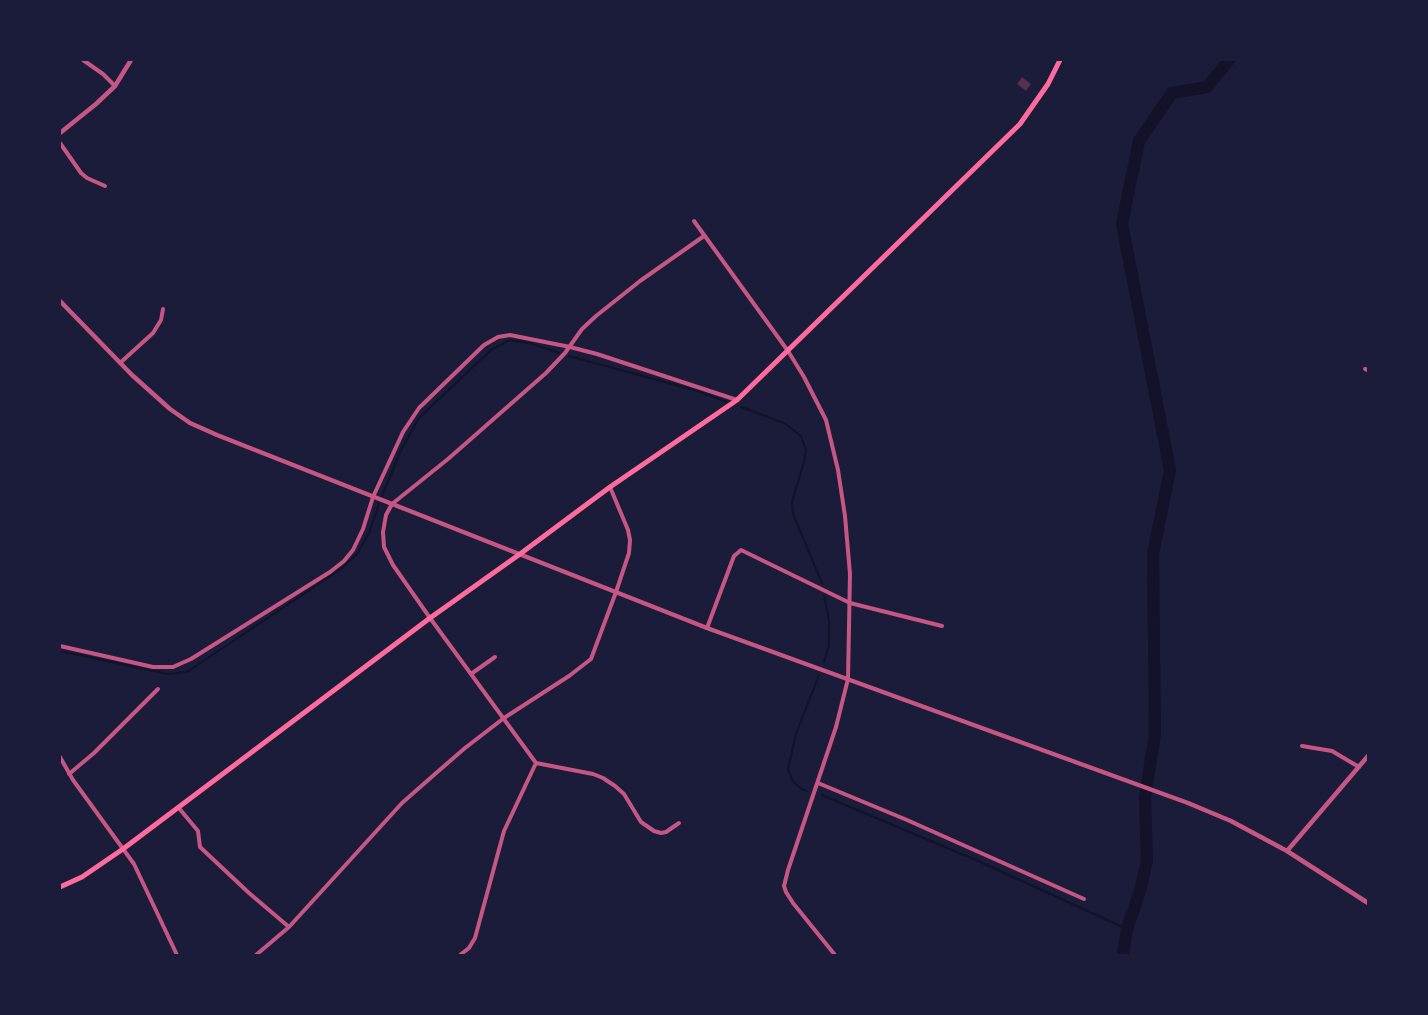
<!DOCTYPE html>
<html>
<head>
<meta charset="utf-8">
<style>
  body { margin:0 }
  #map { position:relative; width:1428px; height:1015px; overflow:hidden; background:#1b1b3a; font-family:"Archivo Narrow",sans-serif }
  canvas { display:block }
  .frame { position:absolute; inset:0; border:61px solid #1b1b3a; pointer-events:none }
</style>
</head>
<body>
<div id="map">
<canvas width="1428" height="1015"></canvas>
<div class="frame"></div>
</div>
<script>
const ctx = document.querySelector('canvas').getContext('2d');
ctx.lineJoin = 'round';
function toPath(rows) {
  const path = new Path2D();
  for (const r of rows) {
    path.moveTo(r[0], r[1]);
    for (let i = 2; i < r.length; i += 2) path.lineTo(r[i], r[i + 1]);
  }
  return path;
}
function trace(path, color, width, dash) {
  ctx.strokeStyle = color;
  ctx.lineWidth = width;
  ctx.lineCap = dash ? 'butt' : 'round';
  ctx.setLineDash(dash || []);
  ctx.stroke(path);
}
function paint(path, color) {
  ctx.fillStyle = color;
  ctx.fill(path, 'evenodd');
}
const stream = toPath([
  [569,356,698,391,727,402],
  [741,407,784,423,801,436,806,450,804,462,792,502,793,514,822,583],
  [382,496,401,450,419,418,491,350,510,340,529,343,559,353],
  [60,651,168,674,187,672,341,569,357,554,369,533,379,504],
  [824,662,829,646,829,620,824,596],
  [807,791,802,789,793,782,788,769,796,734,819,675],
  [822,795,978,861,1127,929]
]);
const river = toPath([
  [1123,955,1127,929,1140,891,1147,861,1145,798,1155,733,1153,554,1170,470,1122,224,1139,141,1172,93,1207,87,1229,60]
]);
const building = toPath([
  [1022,77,1031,84,1026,91,1017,84]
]);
const minor = toPath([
  [83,60,103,74,115,86],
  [60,143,81,173,87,178,105,186],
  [694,221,788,351,804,377,826,420,838,470,845,516,850,574,848,679,836,727,788,870,784,886,786,892,793,903,835,955],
  [120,363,153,333,161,320,163,309],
  [1365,369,1368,370],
  [707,628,734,556,741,550,850,603,942,626],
  [60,646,153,667,173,667,191,659,330,572,344,561,353,550,363,529,373,497,403,432,419,408,484,345,498,337,510,335,570,347,597,354,737,400],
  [471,674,495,657],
  [1302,746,1332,751,1359,767],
  [60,757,73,780,134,864,177,955],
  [536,763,593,774,603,778,615,786,624,794,641,822,654,831,661,833,666,832,679,823],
  [69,774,94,753,158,689],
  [818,783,907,820,1084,899],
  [178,807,198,831,200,847,249,893,289,927],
  [256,955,289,927,402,803,435,774,465,748,504,718,569,676,591,659,616,592,629,553,630,540,628,530,610,487],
  [460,955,469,948,475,938,504,831,536,763,430,618,393,565,384,547,383,532,386,515,392,504,448,459,546,373,565,353,582,329,596,316,640,281,704,236]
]);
const tertiary = toPath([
  [60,133,96,104,115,86,131,60],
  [60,301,132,375,170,409,190,423,217,435,707,628,1188,803,1231,821,1287,851,1368,756],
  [1287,851,1368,903]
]);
const secondary = toPath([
  [60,887,82,877,123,849,430,618,520,554,610,487,737,400,1020,124,1048,84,1060,60]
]);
trace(stream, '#12122b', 2);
trace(river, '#12122b', 12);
paint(building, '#542f53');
trace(minor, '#c65784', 4);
trace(tertiary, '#c65784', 4.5);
trace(secondary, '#ff6b9d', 5);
</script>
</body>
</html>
